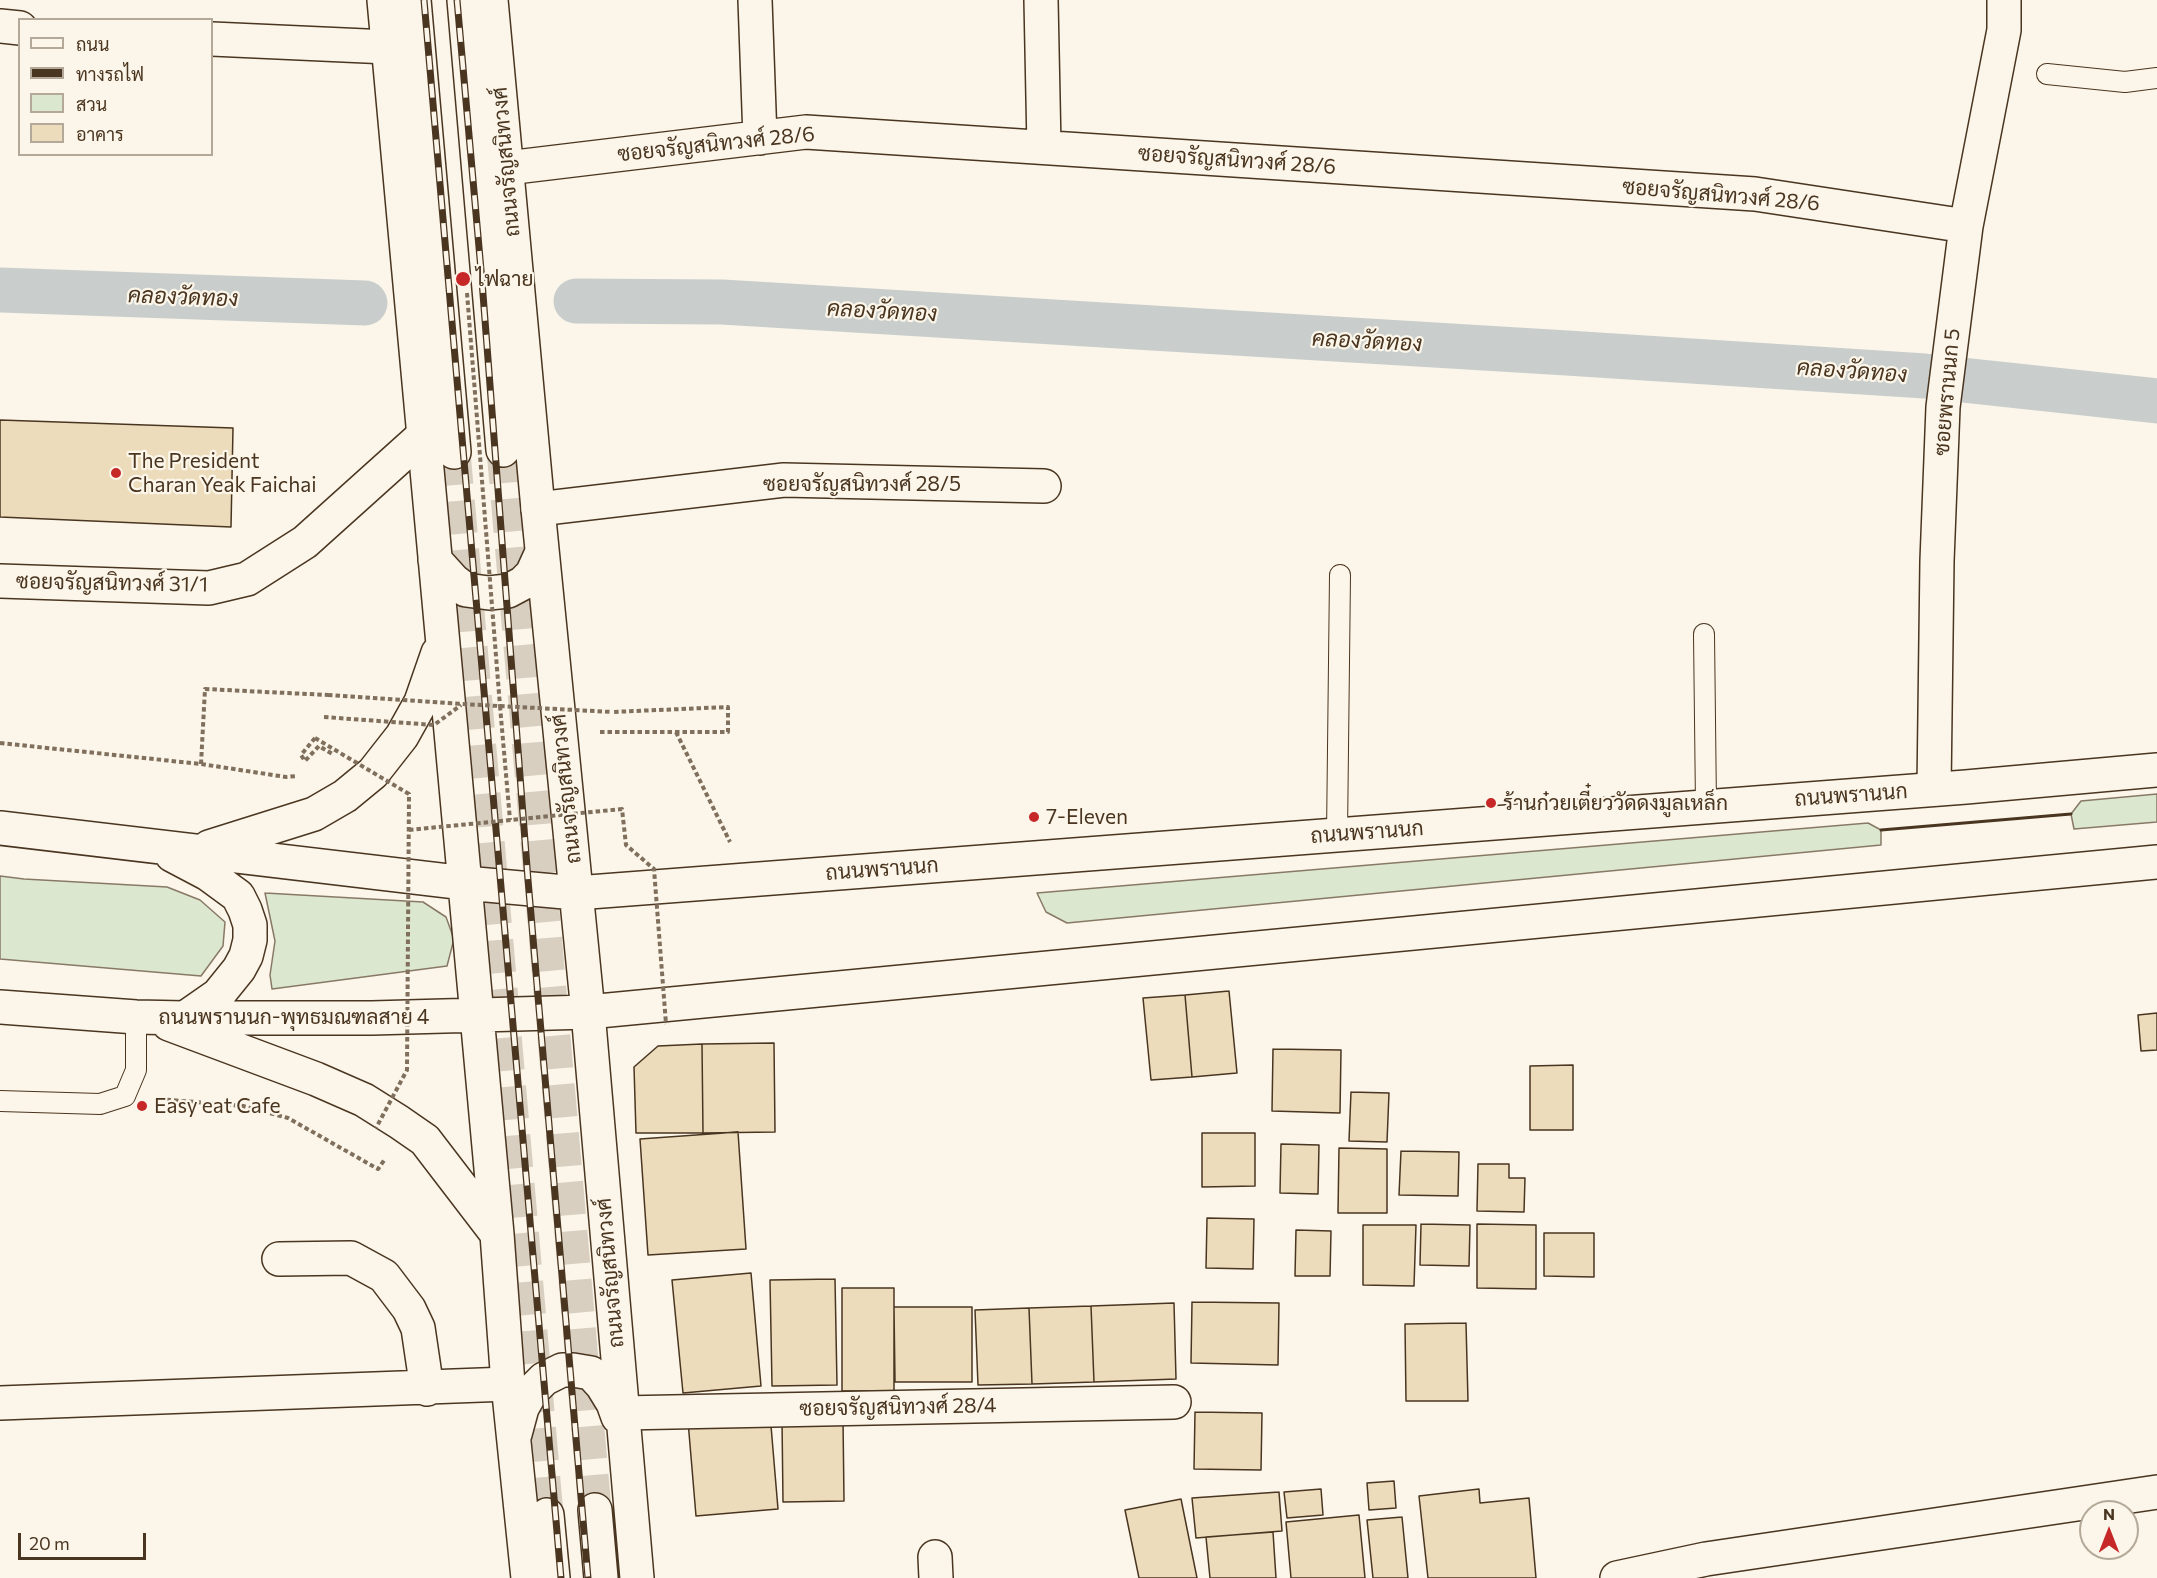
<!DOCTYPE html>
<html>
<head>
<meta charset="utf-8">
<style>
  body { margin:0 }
  #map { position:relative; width:2157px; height:1578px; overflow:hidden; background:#fbf6e9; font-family:Commissioner,Sarabun,sans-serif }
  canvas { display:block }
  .legend { position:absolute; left:18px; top:18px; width:195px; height:138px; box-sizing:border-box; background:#fbf6e9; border:2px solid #b4a999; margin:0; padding:8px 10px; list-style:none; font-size:18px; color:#4a3520 }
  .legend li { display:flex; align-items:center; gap:12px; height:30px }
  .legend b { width:30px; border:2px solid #b4a999 }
  .north { position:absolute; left:2079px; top:1500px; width:60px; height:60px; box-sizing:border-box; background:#fbf6e9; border:2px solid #b4a999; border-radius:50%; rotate:0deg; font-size:16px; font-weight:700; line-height:24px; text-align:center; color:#4a3520 }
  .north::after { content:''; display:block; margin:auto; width:21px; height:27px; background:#c62828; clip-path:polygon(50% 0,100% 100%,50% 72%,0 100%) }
  .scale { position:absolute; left:18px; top:1533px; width:128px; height:27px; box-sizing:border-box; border:3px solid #4a3520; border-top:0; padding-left:8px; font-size:18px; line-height:21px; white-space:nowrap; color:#4a3520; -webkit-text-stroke:4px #fbf6e9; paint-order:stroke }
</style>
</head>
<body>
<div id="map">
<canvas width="2157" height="1578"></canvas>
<ul class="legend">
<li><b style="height:8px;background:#fbf6e9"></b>ถนน</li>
<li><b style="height:8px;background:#4a3520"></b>ทางรถไฟ</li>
<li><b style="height:16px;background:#dce7d0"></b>สวน</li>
<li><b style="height:16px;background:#ecdcbc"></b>อาคาร</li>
</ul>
<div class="north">N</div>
<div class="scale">20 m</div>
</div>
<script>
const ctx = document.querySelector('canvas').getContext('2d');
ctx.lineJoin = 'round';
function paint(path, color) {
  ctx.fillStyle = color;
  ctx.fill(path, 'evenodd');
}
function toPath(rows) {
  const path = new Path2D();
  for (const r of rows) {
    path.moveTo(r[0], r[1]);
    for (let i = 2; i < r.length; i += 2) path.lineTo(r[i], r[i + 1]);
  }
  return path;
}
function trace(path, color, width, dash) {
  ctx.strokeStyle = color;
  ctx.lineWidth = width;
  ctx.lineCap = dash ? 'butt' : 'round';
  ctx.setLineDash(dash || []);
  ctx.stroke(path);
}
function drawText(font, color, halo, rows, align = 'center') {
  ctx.font = font + ' Commissioner,Sarabun,sans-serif';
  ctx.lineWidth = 4.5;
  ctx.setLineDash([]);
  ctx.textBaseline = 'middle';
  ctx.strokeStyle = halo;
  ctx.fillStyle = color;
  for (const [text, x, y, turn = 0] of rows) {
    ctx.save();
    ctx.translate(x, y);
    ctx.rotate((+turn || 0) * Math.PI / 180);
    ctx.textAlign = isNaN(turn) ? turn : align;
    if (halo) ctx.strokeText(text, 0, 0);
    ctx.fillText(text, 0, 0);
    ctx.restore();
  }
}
const green = toPath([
  [2157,794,2157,822,2074,829,2071,814,2081,801,2157,794],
  [1868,823,1881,830,1881,845,1067,923,1046,912,1037,893,1868,823],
  [0,876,24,879,167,887,200,900,225,922,223,946,201,976,0,959,0,876],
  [265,893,423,902,446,917,454,939,447,966,272,989,270,975,275,941,265,893]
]);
const canal = toPath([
  [0,290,365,303],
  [576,301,722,302,1567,353,1925,376,2157,401]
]);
const building = toPath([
  [0,420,233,428,231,527,0,517,0,420],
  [1229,991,1237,1073,1192,1077,1185,995,1229,991],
  [1185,995,1192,1077,1151,1080,1143,998,1185,995],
  [2157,1013,2157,1050,2141,1051,2138,1015,2157,1013],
  [774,1043,775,1132,703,1133,702,1044,774,1043],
  [702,1044,703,1133,636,1133,634,1067,658,1046,702,1044],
  [1273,1049,1341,1050,1340,1113,1272,1111,1273,1049],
  [1573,1065,1573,1130,1530,1130,1530,1066,1573,1065],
  [1351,1092,1389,1093,1387,1142,1349,1141,1351,1092],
  [738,1132,746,1249,648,1255,640,1139,738,1132],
  [1202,1133,1255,1133,1255,1186,1202,1187,1202,1133],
  [1281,1144,1319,1145,1318,1194,1280,1193,1281,1144],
  [1339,1148,1387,1149,1387,1213,1338,1213,1339,1148],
  [1401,1151,1459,1152,1458,1196,1399,1195,1401,1151],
  [1478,1164,1509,1164,1509,1178,1525,1178,1524,1212,1477,1211,1478,1164],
  [1207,1218,1254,1219,1253,1269,1206,1268,1207,1218],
  [1421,1224,1470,1225,1469,1266,1420,1265,1421,1224],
  [1477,1224,1536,1225,1536,1289,1477,1288,1477,1224],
  [1363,1225,1416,1225,1414,1286,1363,1285,1363,1225],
  [1296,1230,1331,1231,1330,1276,1295,1276,1296,1230],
  [1544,1233,1594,1233,1594,1277,1544,1276,1544,1233],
  [751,1273,761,1386,683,1393,672,1280,751,1273],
  [835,1279,837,1385,772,1386,770,1280,835,1279],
  [842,1288,894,1288,894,1391,842,1391,842,1288],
  [1192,1302,1279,1303,1278,1365,1191,1363,1192,1302],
  [1174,1303,1176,1379,1094,1382,1091,1306,1174,1303],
  [1091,1306,1094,1382,1032,1384,1029,1308,1091,1306],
  [894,1307,972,1307,972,1382,895,1382,894,1307],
  [1029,1308,1032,1384,978,1385,975,1310,1029,1308],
  [1466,1323,1468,1401,1406,1401,1405,1324,1466,1323],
  [1195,1412,1262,1413,1261,1470,1194,1469,1195,1412],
  [770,1414,778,1509,696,1516,688,1421,770,1414],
  [843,1419,844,1501,783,1502,782,1420,843,1419],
  [1394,1481,1396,1508,1369,1510,1367,1483,1394,1481],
  [1321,1489,1323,1515,1287,1518,1284,1492,1321,1489],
  [1479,1489,1480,1503,1529,1498,1536,1578,1428,1578,1419,1496,1479,1489],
  [1279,1492,1282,1531,1196,1538,1192,1498,1279,1492],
  [1181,1499,1197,1578,1139,1578,1125,1510,1181,1499],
  [1359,1515,1365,1578,1291,1578,1286,1522,1359,1515],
  [1402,1517,1408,1578,1373,1578,1367,1520,1402,1517],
  [1273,1532,1276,1578,1210,1578,1206,1537,1273,1532]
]);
const primaryTunnel = toPath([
  [503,450,595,1510],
  [454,452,547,1515]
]);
const path = toPath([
  [500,706,510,820],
  [600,732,728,732,728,707,612,712],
  [676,732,730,842],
  [315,738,301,755,305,761,319,746,334,755],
  [0,743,201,764,286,777,297,776],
  [201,764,205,689,328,695],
  [159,1099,243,1106,288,1118,378,1169,385,1159]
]);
const lane = toPath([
  [2047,74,2125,82,2157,78],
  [1704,634,1706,806],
  [1337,835,1340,575],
  [0,1101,100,1104,125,1096,136,1070,136,1017]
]);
const street = toPath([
  [755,0,760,138],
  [1041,0,1044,147],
  [0,26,20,28],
  [212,39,388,47],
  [507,168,806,132,1755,194,1966,226],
  [538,509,784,480,1044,486],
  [0,581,209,588,247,579,305,542,424,435],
  [1934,789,1937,561,1943,407,1966,226,2004,30,2004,0],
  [279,1259,351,1258,384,1276,409,1309,418,1328,427,1389],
  [0,1403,508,1384],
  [622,1413,1174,1402],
  [935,1557,936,1578],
  [1617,1578,1706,1559,2157,1492]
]);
const secondary = toPath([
  [576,893,1966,787,2157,770],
  [588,1012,2157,862]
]);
const primary = toPath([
  [384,0,497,1234,508,1384,528,1578],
  [414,0,454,452],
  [464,0,503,450],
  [491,0,538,509,588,1012,637,1578],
  [435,560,454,581,466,590,489,593,508,591,523,583,532,574,542,552],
  [0,828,465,883,576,893],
  [209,847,314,814,345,796,373,773,402,736,421,702,438,653],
  [172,855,208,874,238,896,245,910,250,925,250,940,246,956,239,969,218,995,185,1018],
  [0,1007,136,1017,185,1018,372,1018,588,1012],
  [169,1024,316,1079,364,1100,399,1122,425,1140,497,1234],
  [515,1434,522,1408,531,1392,544,1379,562,1370,573,1370,591,1373,602,1385,613,1403,618,1417],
  [595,1510,601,1578],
  [547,1515,553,1578]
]);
const rail = toPath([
  [424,0,561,1578],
  [457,0,482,281,528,880,588,1578]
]);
const pathBridge = toPath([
  [467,293,500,706],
  [328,695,462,704,612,712],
  [324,717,434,725,461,705],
  [315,738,409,794,407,1070,376,1128],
  [409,830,622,809,626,845,654,869,666,1024]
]);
const wall = toPath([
  [1881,830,2071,814]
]);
const markers = [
  [463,279,8,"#c62828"],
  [116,473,6,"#c62828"],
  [1491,803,6,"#c62828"],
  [1034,817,6,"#c62828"],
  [142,1106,6,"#c62828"]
];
const streetNames = [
  ["ซอยจรัญสนิทวงศ์ 28/6",716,144,-6],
  ["ซอยจรัญสนิทวงศ์ 28/6",1237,160,4],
  ["ถนนจรัญสนิทวงศ์",506,162,-95],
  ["ซอยจรัญสนิทวงศ์ 28/6",1721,195,5],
  ["ซอยพรานนก 5",1947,392,-85],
  ["ซอยจรัญสนิทวงศ์ 28/5",862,484],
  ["ซอยจรัญสนิทวงศ์ 31/1",112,583,1],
  ["ถนนจรัญสนิทวงศ์",566,789,-96],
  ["ถนนพรานนก",1851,795,-4],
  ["ถนนพรานนก",1367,832,-4],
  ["ถนนพรานนก",882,869,-4],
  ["ถนนพรานนก-พุทธมณฑลสาย 4",294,1017],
  ["ถนนจรัญสนิทวงศ์",610,1273,-95],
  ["ซอยจรัญสนิทวงศ์ 28/4",898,1407,-1]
];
const poiNames = [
  ["ไฟฉาย",476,279],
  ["The President",128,461],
  ["Charan Yeak Faichai",128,485],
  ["ร้านก๋วยเตี๋ยววัดดงมูลเหล็ก",1503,803],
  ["7-Eleven",1046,817],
  ["Easy eat Cafe",154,1106]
];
const waterNames = [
  ["คลองวัดทอง",183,297,2],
  ["คลองวัดทอง",882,311,3],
  ["คลองวัดทอง",1367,341,3],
  ["คลองวัดทอง",1852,371,4]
];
paint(green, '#dce7d0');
trace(green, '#887966', 1.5);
trace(canal, '#c9cecd', 45);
paint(building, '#ecdcbc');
trace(building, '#4a3520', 1.5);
trace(primaryTunnel, '#d8cfc1', 33, [33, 16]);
trace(lane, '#4a3520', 22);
trace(street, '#4a3520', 36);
trace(secondary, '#4a3520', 36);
trace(primary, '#4a3520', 36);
trace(path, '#7f6f5c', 4, [4.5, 3]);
trace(lane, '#fbf6e9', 20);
trace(street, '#fbf6e9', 33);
trace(secondary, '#fbf6e9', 33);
trace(primary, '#fbf6e9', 33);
trace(rail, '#4a3520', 7);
trace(rail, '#fbf6e9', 4.5, [14]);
trace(pathBridge, '#7f6f5c', 4, [4.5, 3]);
trace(wall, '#4a3520', 3);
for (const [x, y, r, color] of markers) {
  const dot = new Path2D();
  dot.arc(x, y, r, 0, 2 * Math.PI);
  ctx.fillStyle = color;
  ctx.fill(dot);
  trace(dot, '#fbf6e9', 2);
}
drawText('21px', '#4a3520', '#fbf6e9', streetNames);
drawText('21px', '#4a3520', '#fbf6e9', poiNames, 'left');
drawText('italic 22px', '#4a3520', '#fbf6e9', waterNames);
</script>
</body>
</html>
